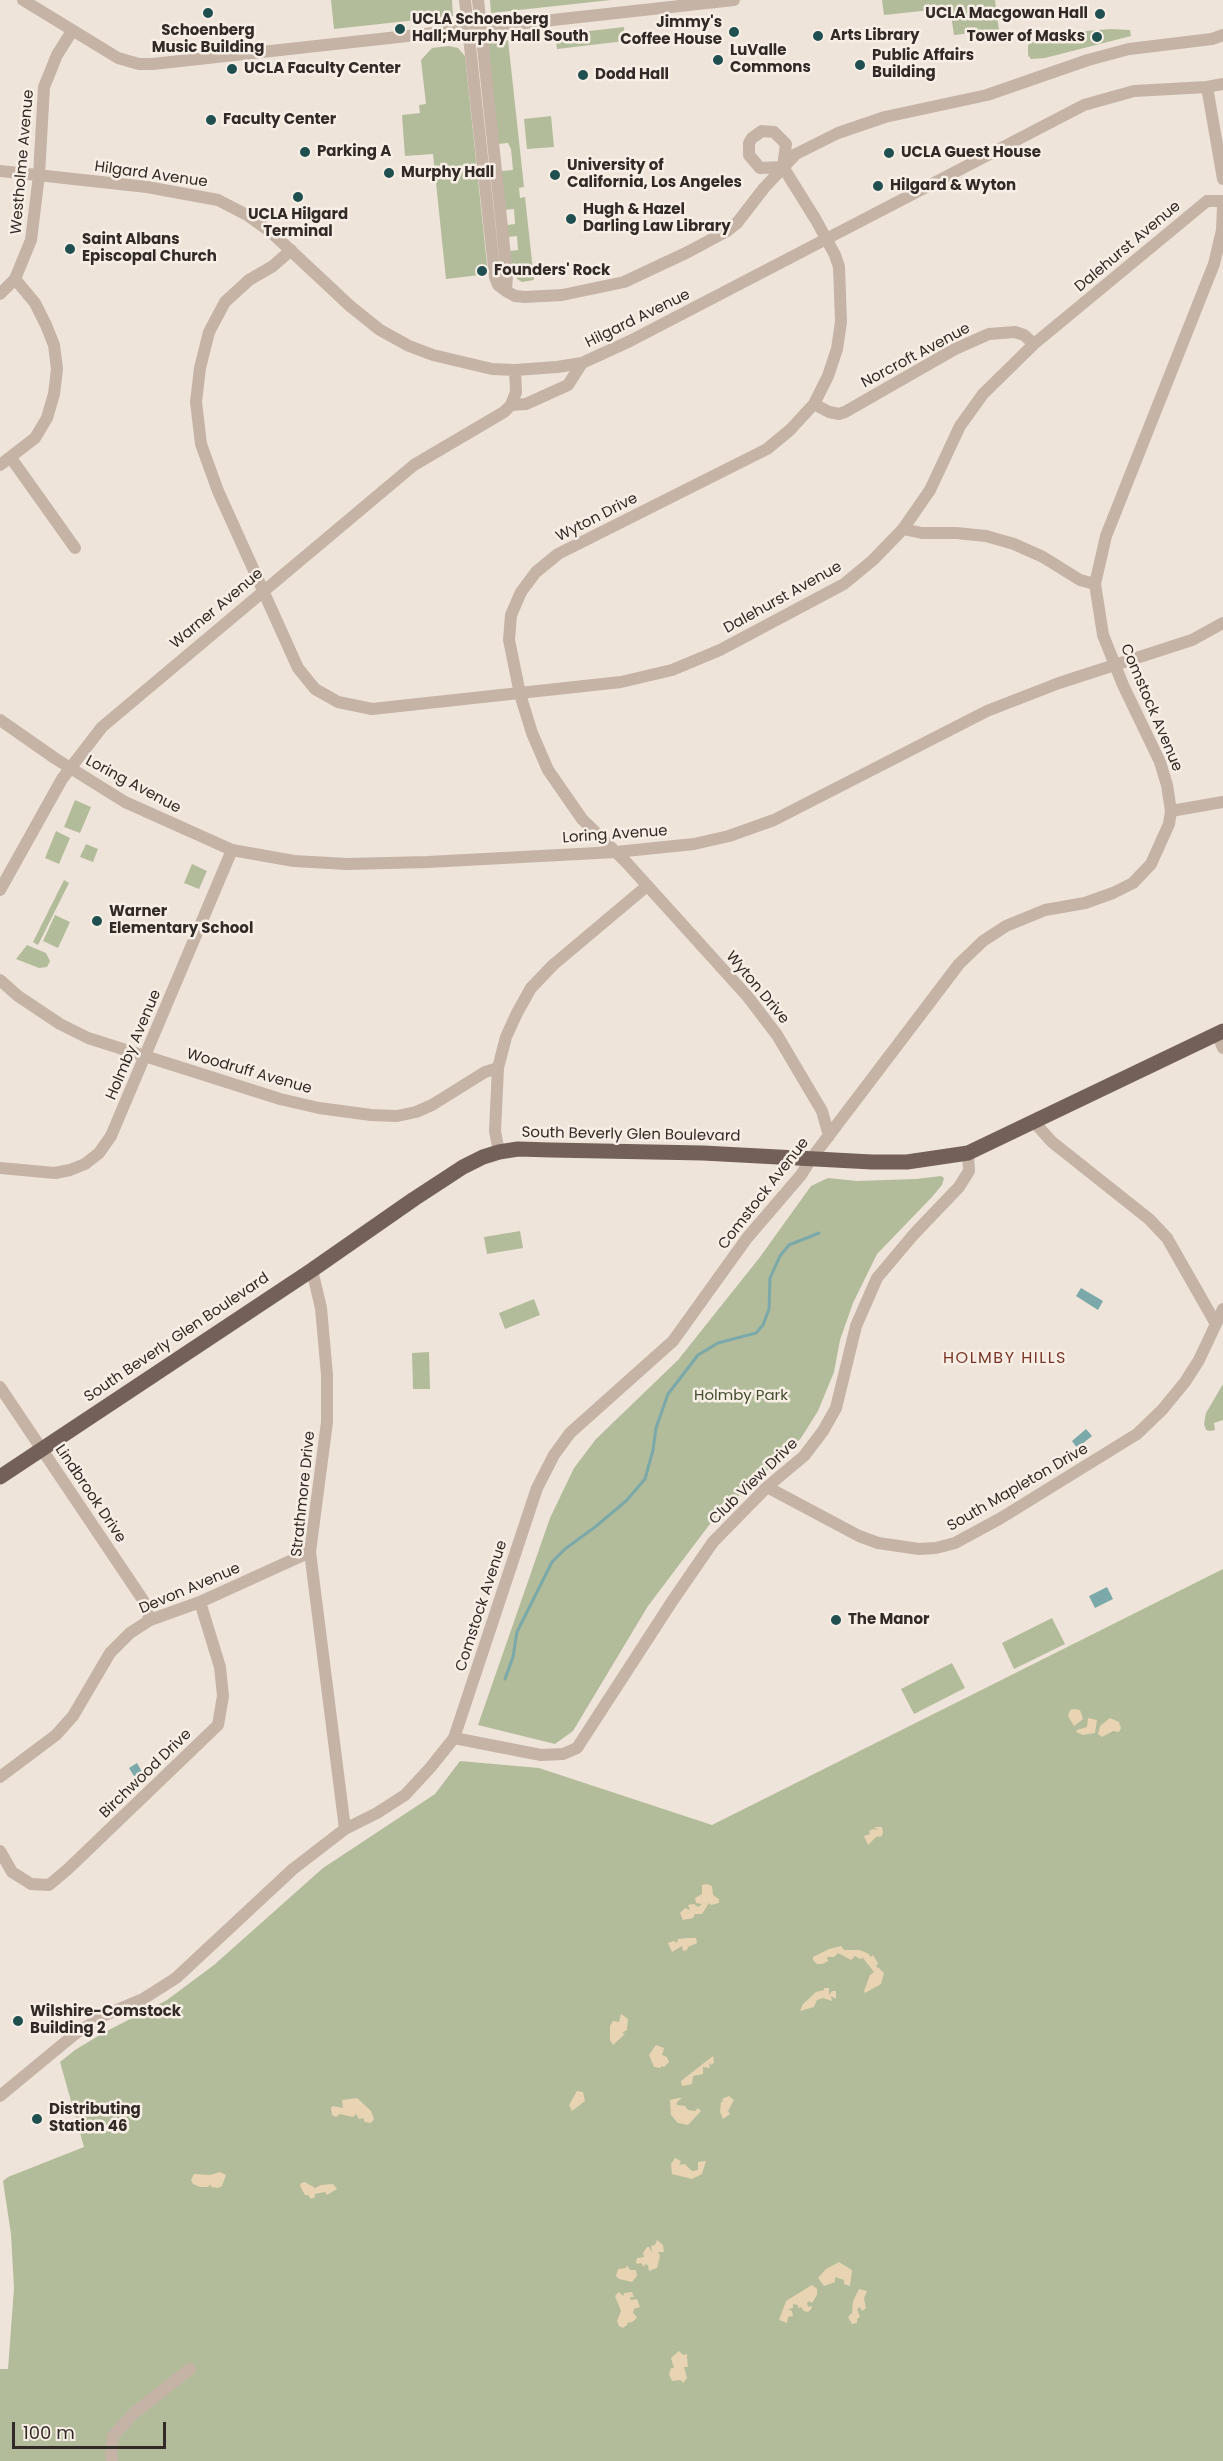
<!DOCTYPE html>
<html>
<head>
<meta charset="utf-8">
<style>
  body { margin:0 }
  #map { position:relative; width:1223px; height:2461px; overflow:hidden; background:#efe4d9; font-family:Poppins,sans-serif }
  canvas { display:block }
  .scale { position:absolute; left:12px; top:2422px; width:154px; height:27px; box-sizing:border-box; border:3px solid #322a26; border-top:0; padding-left:8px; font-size:18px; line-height:21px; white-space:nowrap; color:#322a26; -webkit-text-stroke:4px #f7eee5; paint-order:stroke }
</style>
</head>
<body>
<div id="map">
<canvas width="1223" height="2461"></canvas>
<div class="scale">100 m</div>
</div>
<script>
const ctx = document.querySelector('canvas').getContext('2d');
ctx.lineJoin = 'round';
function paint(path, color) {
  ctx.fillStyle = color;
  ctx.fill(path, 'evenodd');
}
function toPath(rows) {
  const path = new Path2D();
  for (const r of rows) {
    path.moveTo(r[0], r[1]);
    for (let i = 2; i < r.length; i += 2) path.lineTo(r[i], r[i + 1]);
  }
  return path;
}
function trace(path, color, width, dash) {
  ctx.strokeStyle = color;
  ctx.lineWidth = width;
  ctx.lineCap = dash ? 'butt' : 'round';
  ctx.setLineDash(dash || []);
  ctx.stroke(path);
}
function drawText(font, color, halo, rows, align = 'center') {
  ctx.font = font + ' Poppins,sans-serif';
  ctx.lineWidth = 5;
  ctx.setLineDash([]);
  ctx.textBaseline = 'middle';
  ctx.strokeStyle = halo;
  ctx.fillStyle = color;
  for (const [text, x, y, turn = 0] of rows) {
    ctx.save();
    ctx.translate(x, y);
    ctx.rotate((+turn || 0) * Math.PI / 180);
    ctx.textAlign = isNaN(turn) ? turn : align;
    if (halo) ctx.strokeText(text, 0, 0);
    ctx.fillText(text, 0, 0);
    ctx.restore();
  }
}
const green = toPath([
  [331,0,452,0,453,16,334,29],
  [490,0,611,0,491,13],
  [882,0,995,0,999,30,954,35,950,8,884,15],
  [624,27,625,41,557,49,555,35],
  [1111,29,1130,30,1131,36,1045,58,1031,59,1028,55,1028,45,1039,38,1062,33],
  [508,40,524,187,519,188,520,198,525,197,534,280,522,282,517,279,515,271,512,271,510,251,518,250,517,236,508,237,507,225,515,224,514,209,505,210,501,171,513,170,511,149,508,143,498,144,488,42],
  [449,46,458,48,465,56,488,274,446,279,433,154,405,156,402,115,420,113,419,105,426,104,421,60,432,48],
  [551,116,554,147,527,149,524,119],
  [75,800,91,807,80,833,64,827],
  [56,831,70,838,59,864,45,858],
  [86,844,98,849,93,862,80,857],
  [192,864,207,871,199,889,184,883],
  [64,880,69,883,38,945,33,942],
  [55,915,70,922,58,948,43,941],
  [27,945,46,953,50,961,47,967,39,968,16,959],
  [941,1176,944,1178,942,1185,932,1197,877,1254,853,1303,840,1340,834,1372,818,1411,801,1438,787,1453,716,1516,648,1606,573,1731,555,1744,478,1725,550,1518,574,1468,596,1439,678,1360,760,1257,811,1186,828,1178,857,1181,916,1179],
  [520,1231,523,1248,487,1254,484,1237],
  [534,1299,540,1315,505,1329,499,1313],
  [429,1352,430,1389,413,1389,412,1353],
  [1223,1384,1223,1420,1214,1423,1215,1430,1210,1431,1206,1430,1204,1424,1206,1413],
  [1223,1569,1223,2461,0,2461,0,2369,8,2369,14,2288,11,2234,3,2181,8,2177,84,2147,60,2062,75,2050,103,2033,167,2000,214,1965,323,1868,435,1794,460,1761,539,1768,712,1825],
  [1052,1618,1065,1644,1014,1669,1002,1643],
  [952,1663,965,1688,914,1714,901,1689]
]);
const sand = toPath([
  [1074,1709,1080,1710,1083,1719,1074,1726,1068,1716,1070,1710],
  [1088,1718,1097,1720,1095,1733,1083,1735,1076,1732,1077,1730,1087,1727],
  [1110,1718,1119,1722,1121,1728,1119,1732,1113,1731,1102,1737,1098,1734,1100,1726],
  [874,1827,882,1827,883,1832,882,1836,876,1837,868,1845,864,1836,870,1834,869,1831,873,1829,878,1830],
  [707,1884,712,1886,713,1895,719,1899,719,1903,711,1905,709,1903,702,1914,695,1914,693,1918,683,1920,680,1913,685,1908,690,1910,688,1905,694,1904,698,1907,702,1904,696,1903,695,1898,702,1894,702,1885],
  [687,1938,696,1938,697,1943,688,1947,687,1950,683,1951,682,1946,672,1952,668,1943,674,1941,677,1943,678,1939],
  [841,1946,844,1950,860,1950,869,1954,870,1957,873,1955,878,1963,876,1967,879,1968,884,1973,881,1984,865,1993,864,1991,870,1975,874,1972,863,1958,860,1959,855,1956,851,1960,838,1953,834,1957,827,1957,828,1961,822,1964,817,1964,813,1960,813,1957,829,1949],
  [824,1988,829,1988,829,1995,832,1991,836,1991,836,1999,831,1996,832,2001,823,1998,817,2000,814,2007,800,2011,803,2004,816,1992,824,1990],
  [621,2014,628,2019,627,2030,622,2033,625,2034,613,2045,610,2040,610,2026,613,2021,619,2022],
  [656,2045,664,2048,662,2055,667,2057,669,2062,664,2067,661,2066,661,2068,654,2067,649,2055],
  [713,2056,714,2062,712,2065,709,2063,710,2068,703,2067,703,2074,693,2076,692,2084,682,2086,681,2081],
  [577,2091,583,2092,585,2101,572,2111,569,2105],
  [729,2096,734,2100,728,2111,730,2114,723,2119,720,2112,721,2102,723,2102,722,2099],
  [357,2098,371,2111,374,2119,371,2123,365,2122,363,2118,359,2119,356,2114,353,2117,340,2114,336,2117,332,2115,331,2108,333,2106,343,2108,342,2100],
  [678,2098,682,2098,677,2102,677,2105,685,2106,688,2110,695,2111,698,2108,701,2111,688,2125,678,2123,671,2115,670,2100],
  [675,2158,681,2161,679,2165,685,2164,692,2171,698,2170,698,2162,706,2161,702,2174,692,2179,672,2174,671,2164],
  [220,2172,226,2175,222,2186,218,2188,211,2187,211,2184,208,2187,200,2187,193,2184,191,2180,194,2174,210,2175],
  [305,2182,315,2188,321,2185,333,2184,337,2189,327,2195,325,2192,315,2194,315,2197,311,2199,308,2195,305,2195,300,2186,301,2183],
  [657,2240,663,2245,664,2252,658,2252,660,2256,657,2268,649,2271,648,2265,645,2264,644,2267,641,2263,637,2264,636,2262,637,2258,644,2257,643,2253,647,2247,649,2247,652,2253,651,2246,655,2245],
  [839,2262,852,2270,850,2286,844,2284,844,2280,835,2277,835,2282,824,2286,818,2278,826,2269],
  [627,2265,630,2270,636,2270,637,2276,632,2282,619,2279,616,2276,618,2269,626,2268],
  [812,2285,817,2289,817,2295,812,2303,809,2301,807,2303,808,2307,811,2306,812,2308,808,2312,804,2311,801,2307,798,2308,798,2305,793,2304,793,2308,788,2309,792,2311,793,2316,788,2317,787,2323,779,2320,786,2301],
  [859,2289,867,2291,864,2298,866,2308,862,2311,860,2307,857,2309,860,2317,857,2319,857,2323,852,2324,848,2317,852,2313,853,2301],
  [619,2292,623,2296,624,2293,632,2292,634,2297,631,2297,630,2300,637,2299,640,2307,634,2309,633,2313,637,2317,635,2320,630,2323,628,2322,627,2325,623,2328,619,2326,617,2321,621,2311,615,2296],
  [679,2351,683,2355,687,2354,687,2357,688,2367,684,2367,687,2378,683,2383,681,2380,672,2381,669,2374,671,2368,674,2368,671,2358]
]);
const water = toPath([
  [1081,1288,1103,1301,1098,1310,1076,1296],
  [1086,1429,1092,1436,1077,1448,1072,1441],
  [1107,1587,1113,1599,1095,1608,1089,1596],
  [137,1763,145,1777,137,1781,129,1768]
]);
const stream = toPath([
  [505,1679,513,1657,517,1632,552,1562,565,1549,595,1527,626,1501,645,1479,653,1450,656,1428,668,1394,698,1355,718,1343,756,1333,763,1325,769,1309,770,1278,780,1256,789,1245,819,1233]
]);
const minor = toPath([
  [23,0,118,58,139,64,153,64,734,0],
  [465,0,495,277,498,285,506,291,515,296,525,297,562,295,624,282,688,252,727,231,737,223,764,188,796,154,838,133,885,117,987,95,1088,60,1129,49,1212,39,1223,35],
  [478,0,507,275,506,291],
  [1207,87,1223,179],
  [762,131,774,132,786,144,783,167,760,168,749,155,749,143,752,138,762,131],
  [783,167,816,220,835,255,839,267,841,322,837,349,828,376,814,404,790,430,767,449,558,554,536,572,521,592,511,615,509,640,520,694,532,733,548,770,582,819,626,862,748,997,777,1035,822,1111,829,1136],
  [0,171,147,187,218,200,247,215,272,233,350,306,380,330,409,346,433,355,492,369,515,370,557,367,582,363,630,341,1084,105,1134,91,1207,87,1223,84],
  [291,250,273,266,249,280,225,302,209,332,200,368,196,402,201,444,218,491,298,668,315,689,338,702,372,709,621,682,672,670,720,650,844,584,873,560,903,529,930,490,960,426,983,394,1034,344,1207,201,1223,201],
  [0,294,15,279,31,240,39,175,44,87,57,55,72,31],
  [814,404,829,412,839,414,845,412,955,349,989,334,1015,332,1024,335,1034,344],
  [511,405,526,404,568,385,582,363],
  [11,458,75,548],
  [0,465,35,438,47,418,54,394,57,369,54,345,46,325,35,303,15,279],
  [903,529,922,533,956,533,986,536,1014,544,1043,557,1080,580,1095,584],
  [0,720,56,759,125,802,232,850,294,861,347,864,428,862,616,852,694,844,729,836,774,820,987,711,1059,683,1192,640,1223,623],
  [1171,811,1223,802],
  [0,890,62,779,102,727,414,465,504,412,511,405,516,392,515,370],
  [0,980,18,996,60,1024,88,1038,280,1099,319,1108,371,1115,397,1116,416,1112,432,1105,485,1072,498,1068],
  [1217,1034,1223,1048],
  [1034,1122,1052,1142,1149,1219,1167,1238,1216,1324],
  [499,1152,495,1131,498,1068,506,1037,517,1013,531,988,553,965,647,886],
  [0,1168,55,1173,70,1170,85,1164,99,1153,111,1136,232,850],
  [312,1270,321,1308,327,1375,327,1422,310,1552,345,1829],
  [0,1387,143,1600,150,1620],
  [767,1487,859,1536,878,1543,919,1549,936,1548,955,1543,1001,1518,1137,1434,1162,1410,1185,1382,1199,1360,1223,1309],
  [454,1738,541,1755,563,1754,577,1748,673,1600,713,1542,767,1487,804,1456,823,1431,836,1408,856,1326,877,1278,914,1234,959,1187,969,1171,968,1153],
  [0,1777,56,1735,73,1716,110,1653,130,1633,150,1620,200,1602,310,1552],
  [0,1851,12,1872,31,1884,49,1885,68,1869,218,1725,223,1696,220,1667,200,1602],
  [0,2096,75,2034,105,2015,143,1999,176,1978,293,1869,345,1829,377,1813,405,1795,430,1768,454,1738,537,1488,554,1455,570,1433,673,1341,747,1238,801,1175,811,1159,959,964,983,941,1006,926,1045,910,1085,903,1113,893,1133,883,1151,864,1169,824,1171,811,1167,785,1160,762,1123,685,1103,635,1095,584,1106,536,1214,264,1222,230,1223,207],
  [112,2461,111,2453,113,2436,134,2413,190,2369]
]);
const major = toPath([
  [0,1477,312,1270,414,1199,463,1167,483,1157,499,1152,518,1149,551,1150,703,1153,872,1162,907,1162,968,1153,1223,1031]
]);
const markers = [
  [208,13,6,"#204f50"],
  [1100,14,6,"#204f50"],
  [400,29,6,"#204f50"],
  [734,32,6,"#204f50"],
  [818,36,6,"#204f50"],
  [1097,37,6,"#204f50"],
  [718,60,6,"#204f50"],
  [860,65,6,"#204f50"],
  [232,69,6,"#204f50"],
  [583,75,6,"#204f50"],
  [211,120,6,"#204f50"],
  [305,152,6,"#204f50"],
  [889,153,6,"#204f50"],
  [389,173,6,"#204f50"],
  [555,175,6,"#204f50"],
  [878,186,6,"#204f50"],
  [298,197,6,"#204f50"],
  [571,219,6,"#204f50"],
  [70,249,6,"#204f50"],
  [482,271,6,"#204f50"],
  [97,921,6,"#204f50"],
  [836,1620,6,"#204f50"],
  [18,2021,6,"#204f50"],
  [37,2119,6,"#204f50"]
];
const poiNames = [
  ["UCLA Macgowan Hall",1088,14,"right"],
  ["UCLA Schoenberg",412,20],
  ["Hall;Murphy Hall South",412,37],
  ["Jimmy's",722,23,"right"],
  ["Coffee House",722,40,"right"],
  ["Schoenberg",208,31,"center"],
  ["Music Building",208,48,"center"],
  ["Arts Library",830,36],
  ["Tower of Masks",1085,37,"right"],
  ["LuValle",730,51],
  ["Commons",730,68],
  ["Public Affairs",872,56],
  ["Building",872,73],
  ["UCLA Faculty Center",244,69],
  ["Dodd Hall",595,75],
  ["Faculty Center",223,120],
  ["Parking A",317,152],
  ["UCLA Guest House",901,153],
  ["University of",567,166],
  ["California, Los Angeles",567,183],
  ["Murphy Hall",401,173],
  ["Hilgard & Wyton",890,186],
  ["Hugh & Hazel",583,210],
  ["Darling Law Library",583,227],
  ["UCLA Hilgard",298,215,"center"],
  ["Terminal",298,232,"center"],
  ["Saint Albans",82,240],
  ["Episcopal Church",82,257],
  ["Founders' Rock",494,271],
  ["Warner",109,912],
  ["Elementary School",109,929],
  ["The Manor",848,1620],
  ["Wilshire-Comstock",30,2012],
  ["Building 2",30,2029],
  ["Distributing",49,2110],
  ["Station 46",49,2127]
];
const streetNames = [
  ["Westholme Avenue",23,162,-85],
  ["Hilgard Avenue",151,175,8],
  ["Dalehurst Avenue",1128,247,-40],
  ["Hilgard Avenue",638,319,-26],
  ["Norcroft Avenue",916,356,-28],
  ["Wyton Drive",597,518,-27],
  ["Dalehurst Avenue",783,598,-29],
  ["Warner Avenue",217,609,-40],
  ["Comstock Avenue",1151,708,67],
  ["Loring Avenue",133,785,28],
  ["Loring Avenue",615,835,-4],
  ["Wyton Drive",757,988,50],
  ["Holmby Avenue",134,1045,-67],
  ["Woodruff Avenue",249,1072,16],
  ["South Beverly Glen Boulevard",631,1135,1],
  ["Comstock Avenue",764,1194,-52],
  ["South Beverly Glen Boulevard",177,1338,-34],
  ["Club View Drive",754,1482,-44],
  ["South Mapleton Drive",1018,1488,-30],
  ["Lindbrook Drive",90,1494,56],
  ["Strathmore Drive",304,1494,-84],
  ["Devon Avenue",190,1589,-23],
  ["Comstock Avenue",482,1606,-72],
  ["Birchwood Drive",146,1774,-44]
];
const parkNames = [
  ["Holmby Park",741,1396]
];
const neighbourhoodNames = [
  ["HOLMBY HILLS",1005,1359]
];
paint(green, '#b2bc9b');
paint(sand, '#e8d3b2');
paint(water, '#7ba9a9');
trace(stream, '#7ba9a9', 3);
trace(minor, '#c5b3a6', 12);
trace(major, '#736059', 15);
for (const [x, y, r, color] of markers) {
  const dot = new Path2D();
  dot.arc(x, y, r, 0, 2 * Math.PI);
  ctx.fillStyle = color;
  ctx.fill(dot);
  trace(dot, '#f7eee5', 2);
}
drawText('bold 15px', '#322a26', '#f7eee5', poiNames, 'left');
drawText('15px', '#322a26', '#f7eee5', streetNames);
drawText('15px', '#434e2c', '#f7eee5', parkNames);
ctx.letterSpacing = '1.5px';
drawText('16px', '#7a3727', '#f7eee5', neighbourhoodNames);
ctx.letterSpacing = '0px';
</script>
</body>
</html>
